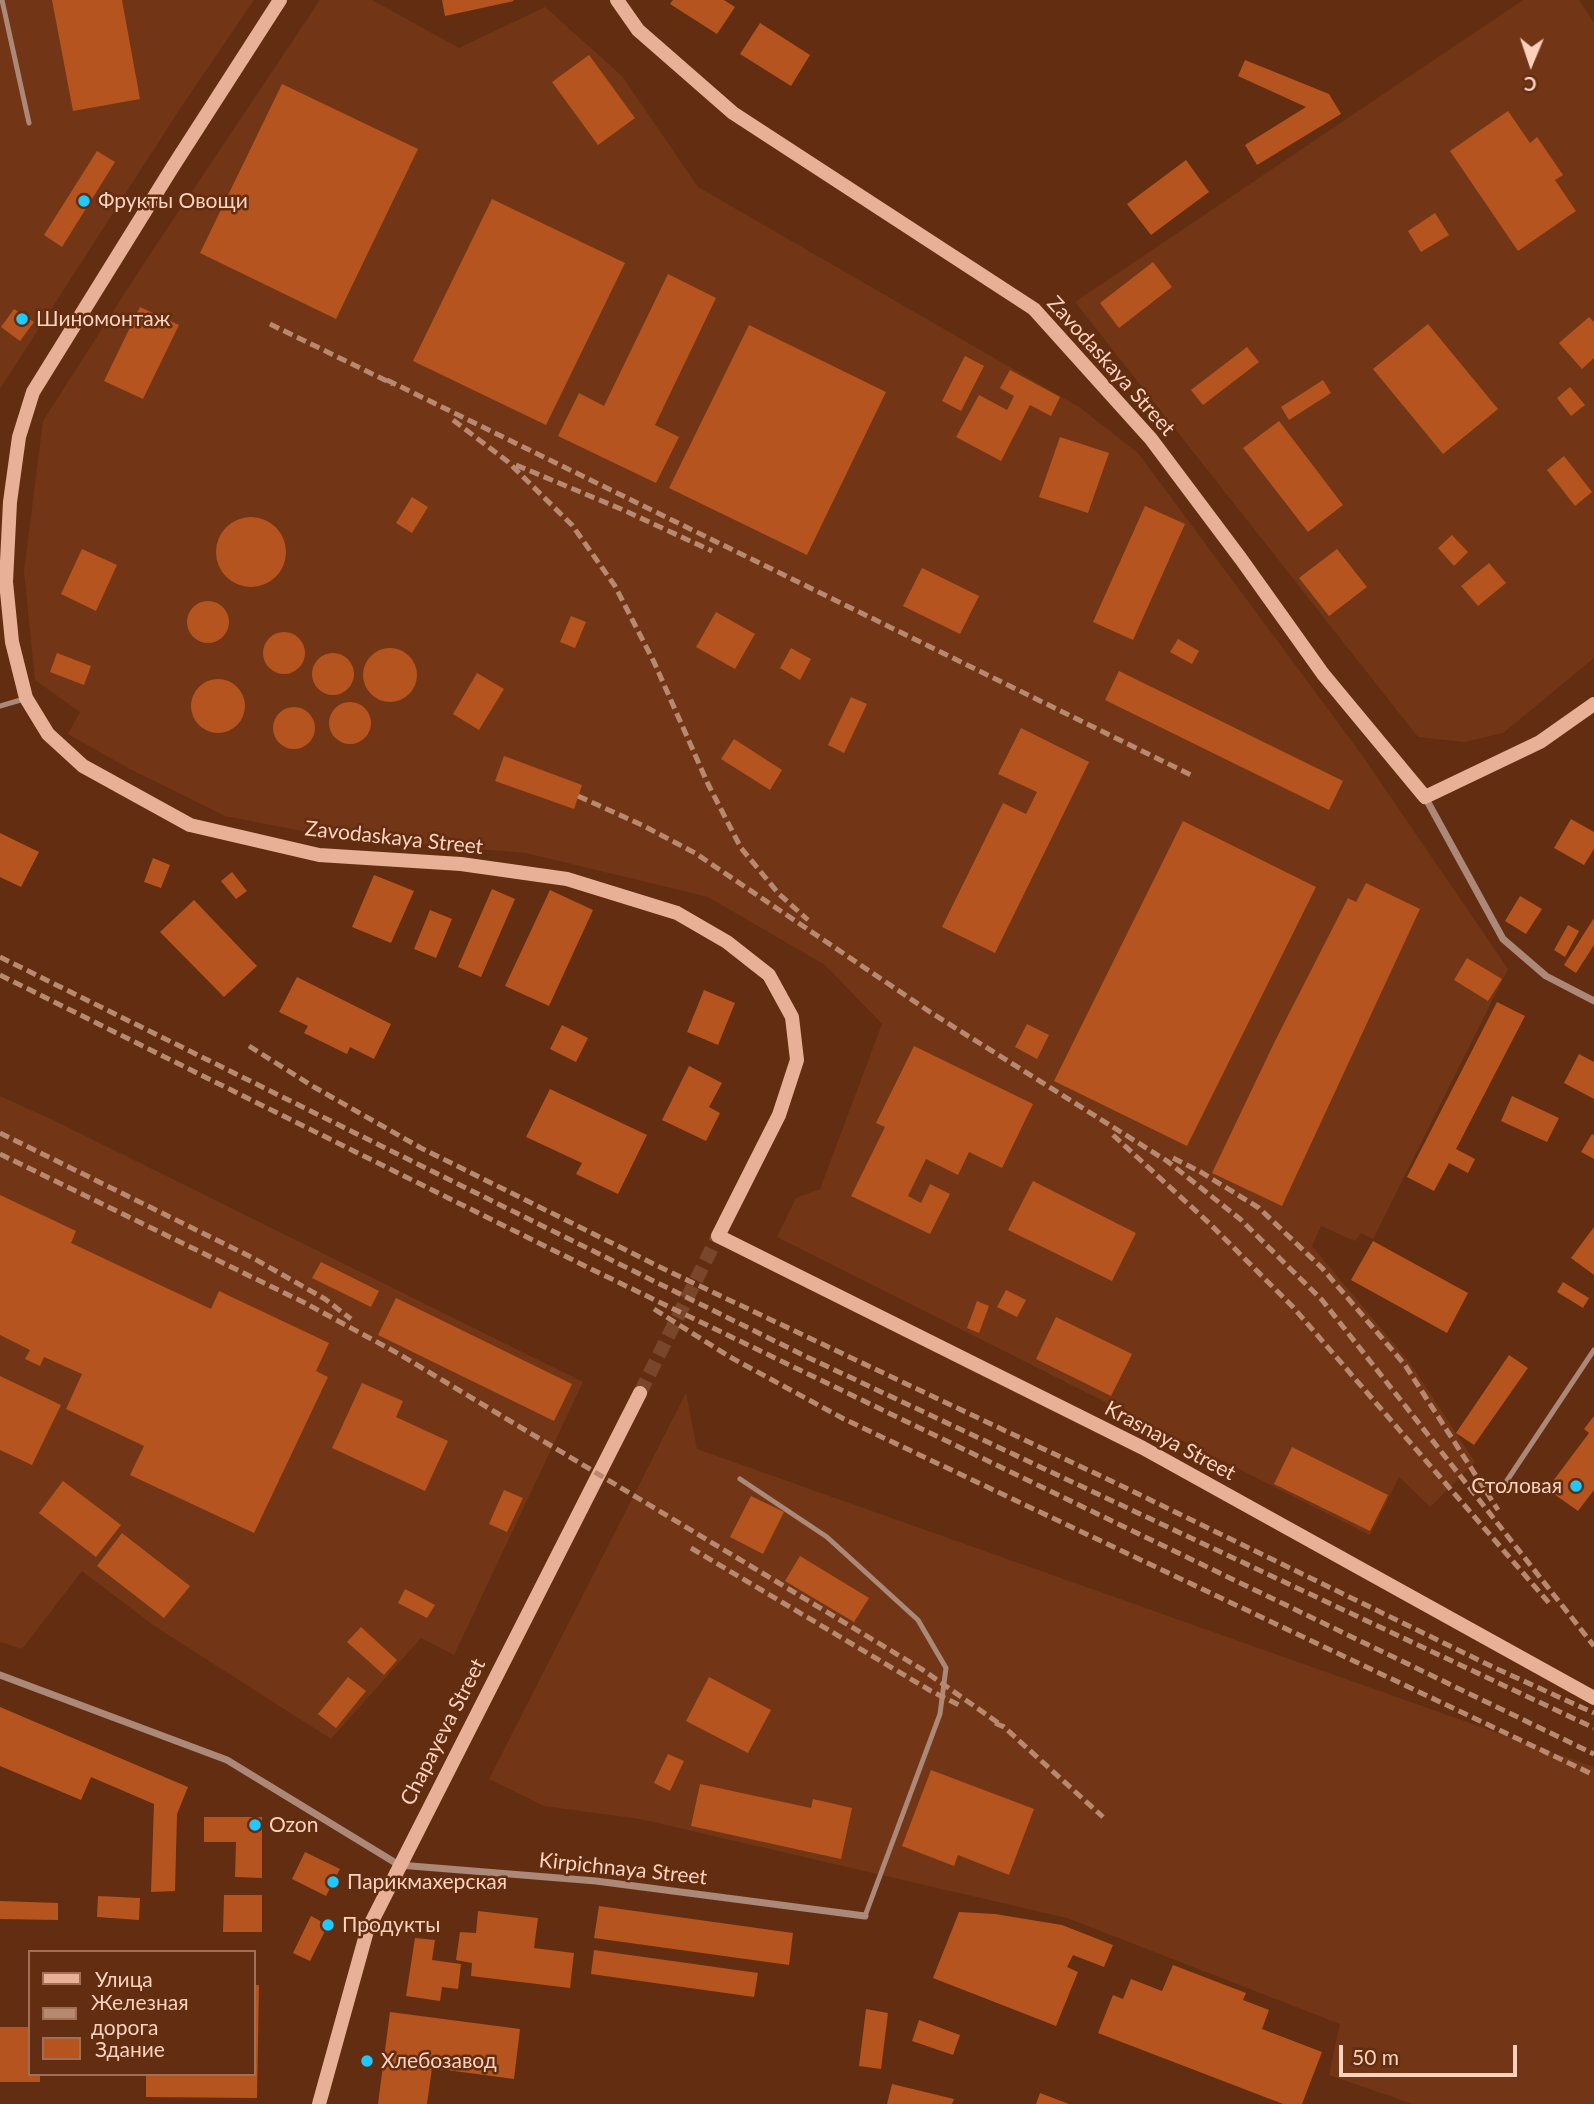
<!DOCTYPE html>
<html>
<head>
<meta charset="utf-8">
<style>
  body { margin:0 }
  #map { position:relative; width:1594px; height:2104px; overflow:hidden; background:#632d11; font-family:Lato,sans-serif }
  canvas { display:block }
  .legend { position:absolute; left:28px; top:1950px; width:228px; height:126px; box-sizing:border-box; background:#632d11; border:2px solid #a06f56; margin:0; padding:9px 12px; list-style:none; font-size:21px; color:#fcd2be }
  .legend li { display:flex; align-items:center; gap:14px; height:35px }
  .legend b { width:35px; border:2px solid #a06f56 }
  .north { position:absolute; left:1496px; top:28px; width:70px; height:70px; -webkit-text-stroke:5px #632d11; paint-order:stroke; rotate:182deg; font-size:19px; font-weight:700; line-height:28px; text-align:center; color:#fcd2be }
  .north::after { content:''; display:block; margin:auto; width:24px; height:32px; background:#fcd2be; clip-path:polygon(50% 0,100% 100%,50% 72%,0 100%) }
  .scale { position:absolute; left:1339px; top:2045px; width:178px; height:32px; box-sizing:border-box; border:4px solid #fcd2be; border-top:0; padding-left:9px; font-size:21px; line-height:24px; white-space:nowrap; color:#fcd2be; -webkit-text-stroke:5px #632d11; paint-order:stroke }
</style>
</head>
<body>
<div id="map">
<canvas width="1594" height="2104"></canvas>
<ul class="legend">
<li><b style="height:9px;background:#e8b097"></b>Улица</li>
<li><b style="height:9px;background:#b88971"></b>Железная дорога</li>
<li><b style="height:19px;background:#b5541e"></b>Здание</li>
</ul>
<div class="north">С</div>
<div class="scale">50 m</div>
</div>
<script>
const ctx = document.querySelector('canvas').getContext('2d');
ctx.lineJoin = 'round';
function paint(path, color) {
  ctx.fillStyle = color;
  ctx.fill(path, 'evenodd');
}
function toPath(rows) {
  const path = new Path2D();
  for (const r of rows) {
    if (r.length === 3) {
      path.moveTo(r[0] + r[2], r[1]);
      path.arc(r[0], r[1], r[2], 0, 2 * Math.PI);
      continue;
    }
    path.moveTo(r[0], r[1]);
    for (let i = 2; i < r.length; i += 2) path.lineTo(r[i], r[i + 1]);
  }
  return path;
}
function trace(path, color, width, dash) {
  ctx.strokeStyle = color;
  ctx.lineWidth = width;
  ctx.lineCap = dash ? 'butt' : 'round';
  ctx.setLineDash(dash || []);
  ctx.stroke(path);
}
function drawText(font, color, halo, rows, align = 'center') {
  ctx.font = font + ' Lato,sans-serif';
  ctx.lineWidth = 5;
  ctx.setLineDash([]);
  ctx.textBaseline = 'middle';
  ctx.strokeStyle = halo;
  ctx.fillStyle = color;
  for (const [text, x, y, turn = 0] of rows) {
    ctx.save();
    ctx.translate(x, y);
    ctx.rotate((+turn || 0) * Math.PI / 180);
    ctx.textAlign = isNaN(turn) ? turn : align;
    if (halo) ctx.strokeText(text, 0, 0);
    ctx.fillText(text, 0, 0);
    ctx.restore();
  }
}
const built = toPath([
  [0,0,254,0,181,107,0,389],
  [320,0,372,0,459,48,545,7,622,76,698,187,1079,407,1138,453,1362,755,1508,969,1373,1239,1361,1233,1355,1241,1321,1226,1312,1246,1410,1363,1475,1462,1430,1507,1399,1477,1370,1535,777,1237,796,1198,820,1189,882,1024,825,965,708,897,526,853,333,837,225,816,128,768,68,734,80,712,35,680,24,571,43,421,150,254],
  [1523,0,1579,0,1594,23,1594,658,1503,733,1465,742,1418,737,1075,302],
  [0,1096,53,1120,583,1382,454,1655,421,1638,331,1739,153,1625,82,1571,22,1649,0,1642],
  [686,1393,697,1449,1594,1767,1594,2104,1413,2104,1329,2075,1340,2024,1067,1918,640,1819,544,1806,489,1779]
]);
const building = toPath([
  [52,0,122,0,140,99,73,111],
  [442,0,513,0,514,1,445,16],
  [673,0,724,0,735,7,717,34,670,4],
  [760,23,810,55,791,86,740,54],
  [589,55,635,118,598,145,552,82],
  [1245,60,1329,94,1341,114,1257,165,1245,145,1306,107,1238,76],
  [282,84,418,149,336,319,200,253],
  [1508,111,1530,143,1537,137,1563,175,1555,180,1576,211,1518,251,1450,151],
  [97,151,115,162,62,247,44,235],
  [1186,160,1209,192,1151,235,1127,204],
  [492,199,625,263,546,425,413,361],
  [1435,213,1449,235,1421,252,1408,231],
  [1153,262,1172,287,1119,328,1100,303],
  [668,274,716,298,655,425,679,437,656,483,558,436,579,393,604,406],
  [140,307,179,325,143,399,104,381],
  [14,309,34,322,20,341,1,327],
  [1589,317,1594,322,1594,358,1582,369,1559,343],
  [1428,324,1498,409,1443,454,1373,369],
  [749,325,886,392,807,555,669,488],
  [1247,347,1259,362,1203,405,1191,390],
  [965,356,984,366,961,411,942,401],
  [1010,370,1060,397,1051,416,1030,405,1001,461,956,437,979,395,1007,410,1014,396,1000,388],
  [1323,380,1331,393,1289,420,1281,407],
  [1570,387,1585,405,1571,416,1557,398],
  [1279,421,1343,505,1308,532,1243,448],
  [1060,437,1109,453,1088,513,1039,497],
  [1564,456,1592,492,1575,506,1547,470],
  [412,497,428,507,412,533,396,523],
  [1145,506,1185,524,1133,640,1093,622],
  [251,552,35],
  [1452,535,1468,552,1454,566,1438,548],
  [82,549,117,565,96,611,61,594],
  [1337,549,1367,587,1329,616,1299,578],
  [1489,563,1506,583,1478,606,1461,586],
  [922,568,979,596,960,634,903,606],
  [208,622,21],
  [716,612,755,634,735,669,696,647],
  [571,616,586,622,575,648,560,642],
  [284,653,21],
  [1178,639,1199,651,1192,664,1170,652],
  [390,675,27],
  [791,648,811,659,800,680,780,668],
  [333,674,21],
  [57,653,91,666,84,685,50,672],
  [1119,671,1343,781,1329,810,1105,700],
  [477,673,504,689,479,730,453,714],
  [218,706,27],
  [851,697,867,704,844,753,828,745],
  [350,723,21],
  [294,728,21],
  [1021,728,1089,762,995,953,942,927,1003,803,1026,814,1037,792,998,774],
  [734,739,782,770,770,790,721,759],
  [504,756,582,785,574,809,495,781],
  [1571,819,1594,832,1594,849,1584,865,1554,848],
  [1183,821,1316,887,1187,1146,1054,1081],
  [0,833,39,852,21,887,0,877],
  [153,858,170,865,161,888,144,882],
  [232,872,247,891,236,899,221,881],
  [374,875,414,891,391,943,352,927],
  [1366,883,1420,909,1282,1206,1212,1173,1276,1039,1348,898,1356,902],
  [492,889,515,899,481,977,458,967],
  [550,890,593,910,549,1006,505,986],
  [1520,896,1542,909,1526,934,1505,921],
  [194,900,257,966,224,997,160,932],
  [430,910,452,919,436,958,414,949],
  [1594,918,1594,945,1576,973,1564,965],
  [1568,925,1579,931,1565,957,1554,950],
  [1467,958,1502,979,1488,1001,1454,980],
  [297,977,391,1024,374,1059,350,1047,347,1054,304,1033,308,1026,279,1012],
  [704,990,735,1003,718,1045,687,1032],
  [1497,1002,1525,1016,1456,1149,1475,1159,1468,1173,1449,1163,1434,1191,1407,1177],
  [1027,1024,1049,1035,1037,1059,1015,1047],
  [562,1025,588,1038,576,1062,550,1049],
  [914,1046,1033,1104,1002,1168,969,1152,958,1175,926,1159,908,1196,921,1203,930,1184,950,1194,930,1234,851,1196,885,1127,876,1123],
  [1579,1054,1594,1062,1594,1099,1564,1083],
  [689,1066,722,1083,709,1107,720,1113,706,1141,662,1120],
  [550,1089,647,1135,618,1194,576,1174,582,1163,526,1137],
  [1512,1096,1559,1118,1547,1142,1501,1121],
  [1592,1134,1594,1135,1594,1159,1581,1152],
  [1033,1181,1136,1233,1112,1281,1008,1230],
  [0,1195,76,1231,71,1243,211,1309,219,1291,329,1343,316,1371,328,1377,254,1533,130,1475,144,1446,66,1409,82,1374,44,1357,40,1366,25,1359,30,1350,0,1335],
  [1594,1227,1594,1275,1571,1258],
  [1373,1241,1468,1293,1447,1333,1351,1280],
  [321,1262,379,1291,371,1307,312,1278],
  [1563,1282,1589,1298,1583,1308,1557,1292],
  [1006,1290,1026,1300,1017,1317,997,1307],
  [396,1298,572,1384,554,1421,378,1335],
  [977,1301,989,1306,979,1333,967,1328],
  [1056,1317,1132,1354,1111,1396,1036,1359],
  [1509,1355,1528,1368,1474,1445,1456,1433],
  [0,1376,61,1405,32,1465,0,1450],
  [362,1383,403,1401,396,1417,448,1441,425,1491,332,1448],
  [1594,1416,1594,1490,1578,1511,1547,1489,1589,1433,1584,1429],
  [1292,1447,1388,1495,1370,1531,1274,1484],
  [63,1481,121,1525,96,1557,39,1513],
  [504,1490,523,1498,507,1532,489,1524],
  [751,1496,784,1512,763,1554,730,1537],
  [122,1533,190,1586,164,1618,97,1566],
  [800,1556,869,1598,854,1622,785,1581],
  [405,1589,435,1605,427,1618,398,1603],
  [361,1627,397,1660,384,1675,347,1642],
  [348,1677,366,1691,336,1728,318,1714],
  [709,1677,771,1710,748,1753,686,1721],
  [0,1707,188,1787,177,1814,175,1891,151,1892,154,1804,91,1777,81,1800,0,1766],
  [668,1754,684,1761,670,1791,654,1783],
  [931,1770,1034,1809,1009,1875,958,1855,954,1866,902,1846],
  [700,1784,811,1808,813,1799,852,1808,841,1859,691,1826],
  [204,1817,262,1817,262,1878,235,1877,236,1842,204,1842],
  [305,1852,340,1869,326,1896,292,1879],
  [224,1895,262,1895,262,1932,223,1932],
  [98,1896,140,1898,139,1920,97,1917],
  [0,1901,58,1903,58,1920,0,1919],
  [599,1906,793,1933,789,1965,594,1938],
  [478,1911,538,1918,534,1948,574,1953,570,1988,471,1976,472,1963,456,1960,460,1932,476,1933],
  [959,1912,995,1914,1062,1925,1113,1945,1104,1967,1073,1955,1067,1967,1078,1972,1056,2026,933,1978],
  [311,1916,328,1925,310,1961,293,1953],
  [415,1938,435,1940,432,1960,461,1964,458,1989,442,1987,440,2001,406,1996],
  [594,1950,758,1973,754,1997,591,1974],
  [1173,1965,1246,1993,1243,2000,1269,2010,1262,2029,1322,2052,1302,2104,1283,2104,1098,2033,1113,1995,1123,1999,1131,1979,1162,1991],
  [254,1985,259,1985,257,2098,146,2097,146,2074,254,2074],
  [866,2009,888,2013,881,2069,859,2066],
  [390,2012,520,2029,514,2079,432,2068,427,2104,378,2104],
  [919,2020,960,2035,953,2055,912,2041],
  [0,2027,30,2027,30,2074,40,2074,40,2082,0,2082],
  [892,2084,954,2099,952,2104,887,2104],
  [1040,2093,1069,2104,1036,2104]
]);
const secondaryTunnel = toPath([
  [640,1393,718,1236]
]);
const service = toPath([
  [2,0,29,123],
  [0,706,24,699],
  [740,1479,827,1537,918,1620,946,1668,940,1714,865,1916],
  [1506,1482,1594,1350]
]);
const minor = toPath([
  [1425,797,1503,939,1546,976,1594,1001],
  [0,1675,227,1760,399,1865,596,1881,865,1916]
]);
const secondary = toPath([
  [280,0,172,168,33,392,19,437,10,502,6,582,12,642,26,698,48,734,83,766,190,825,319,855,461,864,567,879,677,913,727,942,769,975,792,1017,797,1060,779,1115,718,1236,1143,1448,1594,1698],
  [617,0,638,30,733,113,1034,309,1151,439,1241,559,1323,674,1425,797,1540,742,1594,704],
  [319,2104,367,1931,640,1393]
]);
const rail = toPath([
  [270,324,393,384],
  [387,380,1191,775],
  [453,420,507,461,572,525,615,586,654,662,708,784,741,848,779,894,808,920],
  [516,465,621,509,712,551],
  [578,796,644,826,695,853,930,1012,1167,1161,1240,1219,1322,1300,1594,1646],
  [0,957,805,1356,1594,1728],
  [0,975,593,1270,1594,1754],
  [249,1046,314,1087,421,1148,666,1270,1126,1488,1495,1668,1594,1713],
  [0,1133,253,1258,325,1299,351,1319],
  [1113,1135,1209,1223,1293,1307,1549,1603],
  [0,1154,305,1303,399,1354,923,1670,1004,1727],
  [1173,1158,1199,1171,1259,1208,1322,1268,1405,1365,1498,1510],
  [654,1309,730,1357,844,1419,1594,1775],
  [691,1548,931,1691,961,1706],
  [995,1723,1004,1727,1103,1817]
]);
const markers = [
  [84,201,7,"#1fc9fd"],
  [22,319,7,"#1fc9fd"],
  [1576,1486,7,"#1fc9fd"],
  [255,1825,7,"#1fc9fd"],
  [333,1882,7,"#1fc9fd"],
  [328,1925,7,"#1fc9fd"],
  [367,2061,7,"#1fc9fd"]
];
const poiNames = [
  ["Фрукты Овощи",98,201],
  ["Шиномонтаж",36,319],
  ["Столовая",1562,1486,"right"],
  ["Ozon",269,1825],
  ["Парикмахерская",347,1882],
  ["Продукты",342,1925],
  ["Хлебозавод",381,2061]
];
const streetNames = [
  ["Zavodaskaya Street",1111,366,48],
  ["Zavodaskaya Street",394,838,6],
  ["Krasnaya Street",1170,1441,28],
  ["Chapayeva Street",443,1732,-63],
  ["Kirpichnaya Street",623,1869,6]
];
paint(built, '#723616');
paint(building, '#b5541e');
trace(secondaryTunnel, '#7a462b', 14, [14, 7]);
trace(service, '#ab8878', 5);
trace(minor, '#ab8878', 7);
trace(secondary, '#e8b097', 14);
trace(rail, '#b88971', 5, [10, 5]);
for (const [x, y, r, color] of markers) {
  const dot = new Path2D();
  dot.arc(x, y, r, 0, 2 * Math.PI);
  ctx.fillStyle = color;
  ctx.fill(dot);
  trace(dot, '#632d11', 2.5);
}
drawText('21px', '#fcd2be', '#632d11', poiNames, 'left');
drawText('21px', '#fcd2be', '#632d11', streetNames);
</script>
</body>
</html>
